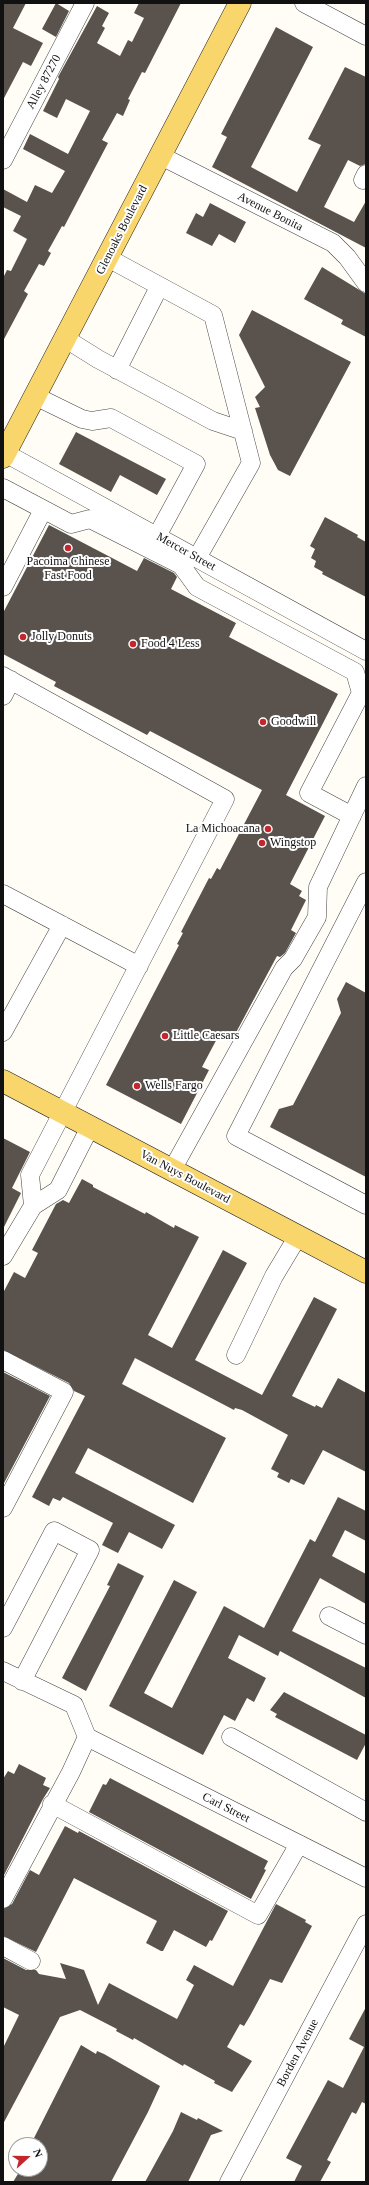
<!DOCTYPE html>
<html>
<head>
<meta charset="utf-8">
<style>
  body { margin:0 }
  #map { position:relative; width:369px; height:2185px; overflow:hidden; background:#fffdf5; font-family:Georgia,serif }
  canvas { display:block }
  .frame { position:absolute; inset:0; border:4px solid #111; pointer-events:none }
  .north { position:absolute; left:8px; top:2137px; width:40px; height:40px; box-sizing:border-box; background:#fff; border:1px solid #a0a0a0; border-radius:50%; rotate:69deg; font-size:11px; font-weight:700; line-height:16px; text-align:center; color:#111 }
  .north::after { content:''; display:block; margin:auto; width:14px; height:18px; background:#c4262e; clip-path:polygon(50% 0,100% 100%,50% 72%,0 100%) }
</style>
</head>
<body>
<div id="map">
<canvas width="369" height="2185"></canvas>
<div class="frame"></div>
<div class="north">N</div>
</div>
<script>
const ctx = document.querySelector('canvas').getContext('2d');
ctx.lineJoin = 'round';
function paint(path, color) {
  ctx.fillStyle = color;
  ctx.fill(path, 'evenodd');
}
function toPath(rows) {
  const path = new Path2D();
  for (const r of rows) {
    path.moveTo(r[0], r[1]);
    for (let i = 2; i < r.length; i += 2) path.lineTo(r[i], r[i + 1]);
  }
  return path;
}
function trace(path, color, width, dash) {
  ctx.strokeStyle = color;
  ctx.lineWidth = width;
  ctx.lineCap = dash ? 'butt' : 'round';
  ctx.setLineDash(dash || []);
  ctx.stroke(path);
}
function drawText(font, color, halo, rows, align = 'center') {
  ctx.font = font + ' Georgia,serif';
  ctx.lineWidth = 4;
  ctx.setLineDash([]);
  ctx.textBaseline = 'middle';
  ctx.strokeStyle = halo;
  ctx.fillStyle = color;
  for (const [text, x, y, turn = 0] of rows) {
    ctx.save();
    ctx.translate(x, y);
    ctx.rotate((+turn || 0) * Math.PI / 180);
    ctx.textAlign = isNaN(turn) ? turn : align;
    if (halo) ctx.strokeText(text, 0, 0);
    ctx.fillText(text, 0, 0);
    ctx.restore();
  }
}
const building = toPath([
  [3,3,26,3,13,28,43,43,31,66,23,62,3,100],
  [56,3,69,11,56,37,42,29],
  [139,3,181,3,145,73,142,72,128,99,130,100,123,116,117,113,102,140,108,143,64,227,62,226,48,251,51,253,44,266,39,264,24,291,28,294,3,341,3,278,7,270,11,271,27,239,13,231,21,216,3,207,3,189,27,202,35,185,52,193,65,171,23,149,30,134,68,154,90,111,66,99,57,118,43,111,59,79,58,77,97,6,109,13,102,26,105,28,97,43,120,56,128,40,132,42,144,18,134,13],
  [276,27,313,47,251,167,297,192,321,145,308,139,345,67,366,77,366,164,360,166,348,160,324,207,354,222,366,201,366,248,212,167,227,137,221,134],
  [210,203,246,222,235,243,219,234,212,246,186,233,196,213,203,217],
  [322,267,366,294,366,337,341,324,343,320,304,299],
  [252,310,351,362,290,476,278,470,270,455,255,408,260,407,255,397,265,387,239,335],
  [76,432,166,479,157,495,120,475,111,492,59,464],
  [325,517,358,535,357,537,366,542,366,597,322,574,323,572,314,567,316,561,311,558,315,549,310,546],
  [49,525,137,571,144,558,174,573,177,577,171,589,236,623,229,637,338,694,286,795,325,816,290,884,302,891,299,896,306,900,291,930,296,933,285,953,280,957,277,956,232,1040,220,1033,202,1067,209,1070,181,1124,106,1085,179,945,177,944,183,933,181,932,209,878,211,879,217,868,220,870,262,790,150,731,147,735,54,686,56,682,3,654,3,613],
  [346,982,366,993,366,1177,270,1127,279,1109,293,1105,341,1013,337,999],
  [3,1138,30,1152,12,1188,21,1193,3,1229],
  [82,1179,93,1185,93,1187,145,1214,146,1212,174,1228,175,1225,199,1237,148,1335,172,1348,223,1250,247,1263,195,1360,262,1395,314,1297,337,1309,292,1396,315,1407,316,1405,322,1408,338,1378,366,1393,366,1472,323,1450,304,1485,291,1479,289,1483,277,1477,279,1473,271,1469,288,1435,242,1410,235,1408,234,1410,135,1358,122,1384,226,1438,193,1503,88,1448,75,1473,175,1525,162,1549,129,1532,118,1553,102,1545,113,1523,63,1497,60,1501,53,1498,49,1506,32,1497,85,1396,74,1391,69,1383,3,1350,3,1293,14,1272,25,1278,38,1253,32,1250,56,1204,63,1200,69,1203],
  [3,1372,50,1396,3,1485],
  [338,1497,366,1511,366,1541,345,1530,332,1556,366,1574,366,1604,320,1578,292,1631,366,1668,366,1698,280,1651,278,1656,239,1635,228,1658,266,1678,254,1702,247,1698,235,1721,224,1715,203,1755,109,1706,174,1580,197,1592,144,1693,172,1708,224,1606,264,1628,310,1539,315,1542],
  [118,1563,144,1576,86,1691,62,1678,110,1586,107,1585],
  [284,1692,366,1735,366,1743,357,1760,275,1717,277,1714,270,1710],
  [19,1764,46,1778,43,1785,50,1788,43,1799,3,1877,3,1779,8,1771,14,1774],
  [110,1778,268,1861,264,1869,266,1870,251,1899,89,1812,103,1784,106,1785],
  [65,1826,78,1833,79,1831,228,1911,212,1941,210,1940,206,1947,174,1930,163,1951,161,1951,146,1943,157,1921,74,1878,36,1952,3,1936,3,1909,12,1904,30,1870,39,1875],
  [276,1904,306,1920,305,1922,312,1926,282,1983,270,1979,250,2016,244,2026,240,2024,227,2047,252,2061,232,2092,214,2083,215,2081,184,2064,183,2066,134,2038,133,2040,116,2031,117,2029,80,2010,60,2017,3,2124,3,2048,19,2015,3,2007,3,1958,26,1970,36,1970,39,1974,66,1979,60,1963,84,1970,98,2005,109,1983,177,2019,194,1985,186,1980,194,1965,233,1986],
  [366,2007,366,2104,362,2102,356,2114,352,2112,327,2160,331,2162,320,2182,294,2182,302,2166,286,2158,328,2080,343,2088,364,2047,349,2039],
  [81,2045,96,2054,97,2051,104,2054,160,2086,148,2112,111,2182,13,2182,21,2169,40,2169,40,2141,34,2138],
  [181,2112,197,2120,198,2118,223,2131,211,2135,188,2182,145,2182,173,2131]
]);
const minor = toPath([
  [304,3,366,36],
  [161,156,333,243,347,257,366,283],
  [3,160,85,3],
  [363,180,366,174],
  [108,258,213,315,251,463,197,558],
  [66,339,98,359,213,421,243,431],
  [117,370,159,287],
  [35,396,82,419,92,421,111,418,196,464,157,536],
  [5,453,366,651],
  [3,488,71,524,90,519,181,565,197,587,355,672,361,693,366,696],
  [3,587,43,510],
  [3,676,225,799,30,1175,33,1206],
  [3,696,11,680],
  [352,816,309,793,361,693],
  [366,882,236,1136,366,1205],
  [3,894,139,966],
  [3,1032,62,925],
  [172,1170,284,968,293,959,317,917,318,887,366,786],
  [3,1256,33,1206,58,1190,90,1127],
  [236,1355,274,1276,298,1236],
  [3,1360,64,1392,3,1508],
  [329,1616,366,1635],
  [3,1628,54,1531,90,1550,22,1681],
  [3,1671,74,1705,87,1737,71,1772,3,1899],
  [87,1737,366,1878],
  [231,1737,366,1812],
  [52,1804,258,1915,299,1844],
  [3,1946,31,1961],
  [229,2182,366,1924]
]);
const major = toPath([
  [3,457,240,3],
  [3,1081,366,1272]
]);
const markers = [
  [68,548,4,"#c4262e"],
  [23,637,4,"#c4262e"],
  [133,644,4,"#c4262e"],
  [263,722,4,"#c4262e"],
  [268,829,4,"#c4262e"],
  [262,843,4,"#c4262e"],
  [165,1036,4,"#c4262e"],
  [137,1086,4,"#c4262e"]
];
const streetNames = [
  ["Alley 87270",44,82,-62],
  ["Avenue Bonita",270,212,27],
  ["Glenoaks Boulevard",122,230,-63],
  ["Mercer Street",186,552,29],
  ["Van Nuys Boulevard",185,1177,28],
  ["Carl Street",226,1808,27],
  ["Borden Avenue",298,2053,-62]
];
const poiNames = [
  ["Pacoima Chinese",68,562,"center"],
  ["Fast Food",68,576,"center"],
  ["Jolly Donuts",31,637],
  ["Food 4 Less",141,644],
  ["Goodwill",271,722],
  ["La Michoacana",260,829,"right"],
  ["Wingstop",270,843],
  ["Little Caesars",173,1036],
  ["Wells Fargo",145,1086]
];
paint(building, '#5a524d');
trace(minor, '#444', 19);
trace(major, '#222', 23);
trace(minor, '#fff', 18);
trace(major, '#f9d66b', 22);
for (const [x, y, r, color] of markers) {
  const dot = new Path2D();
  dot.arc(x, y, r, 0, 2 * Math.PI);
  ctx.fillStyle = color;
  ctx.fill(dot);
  trace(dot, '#fff', 1.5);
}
drawText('12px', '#111', '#fff', streetNames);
drawText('12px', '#111', '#fff', poiNames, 'left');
</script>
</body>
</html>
